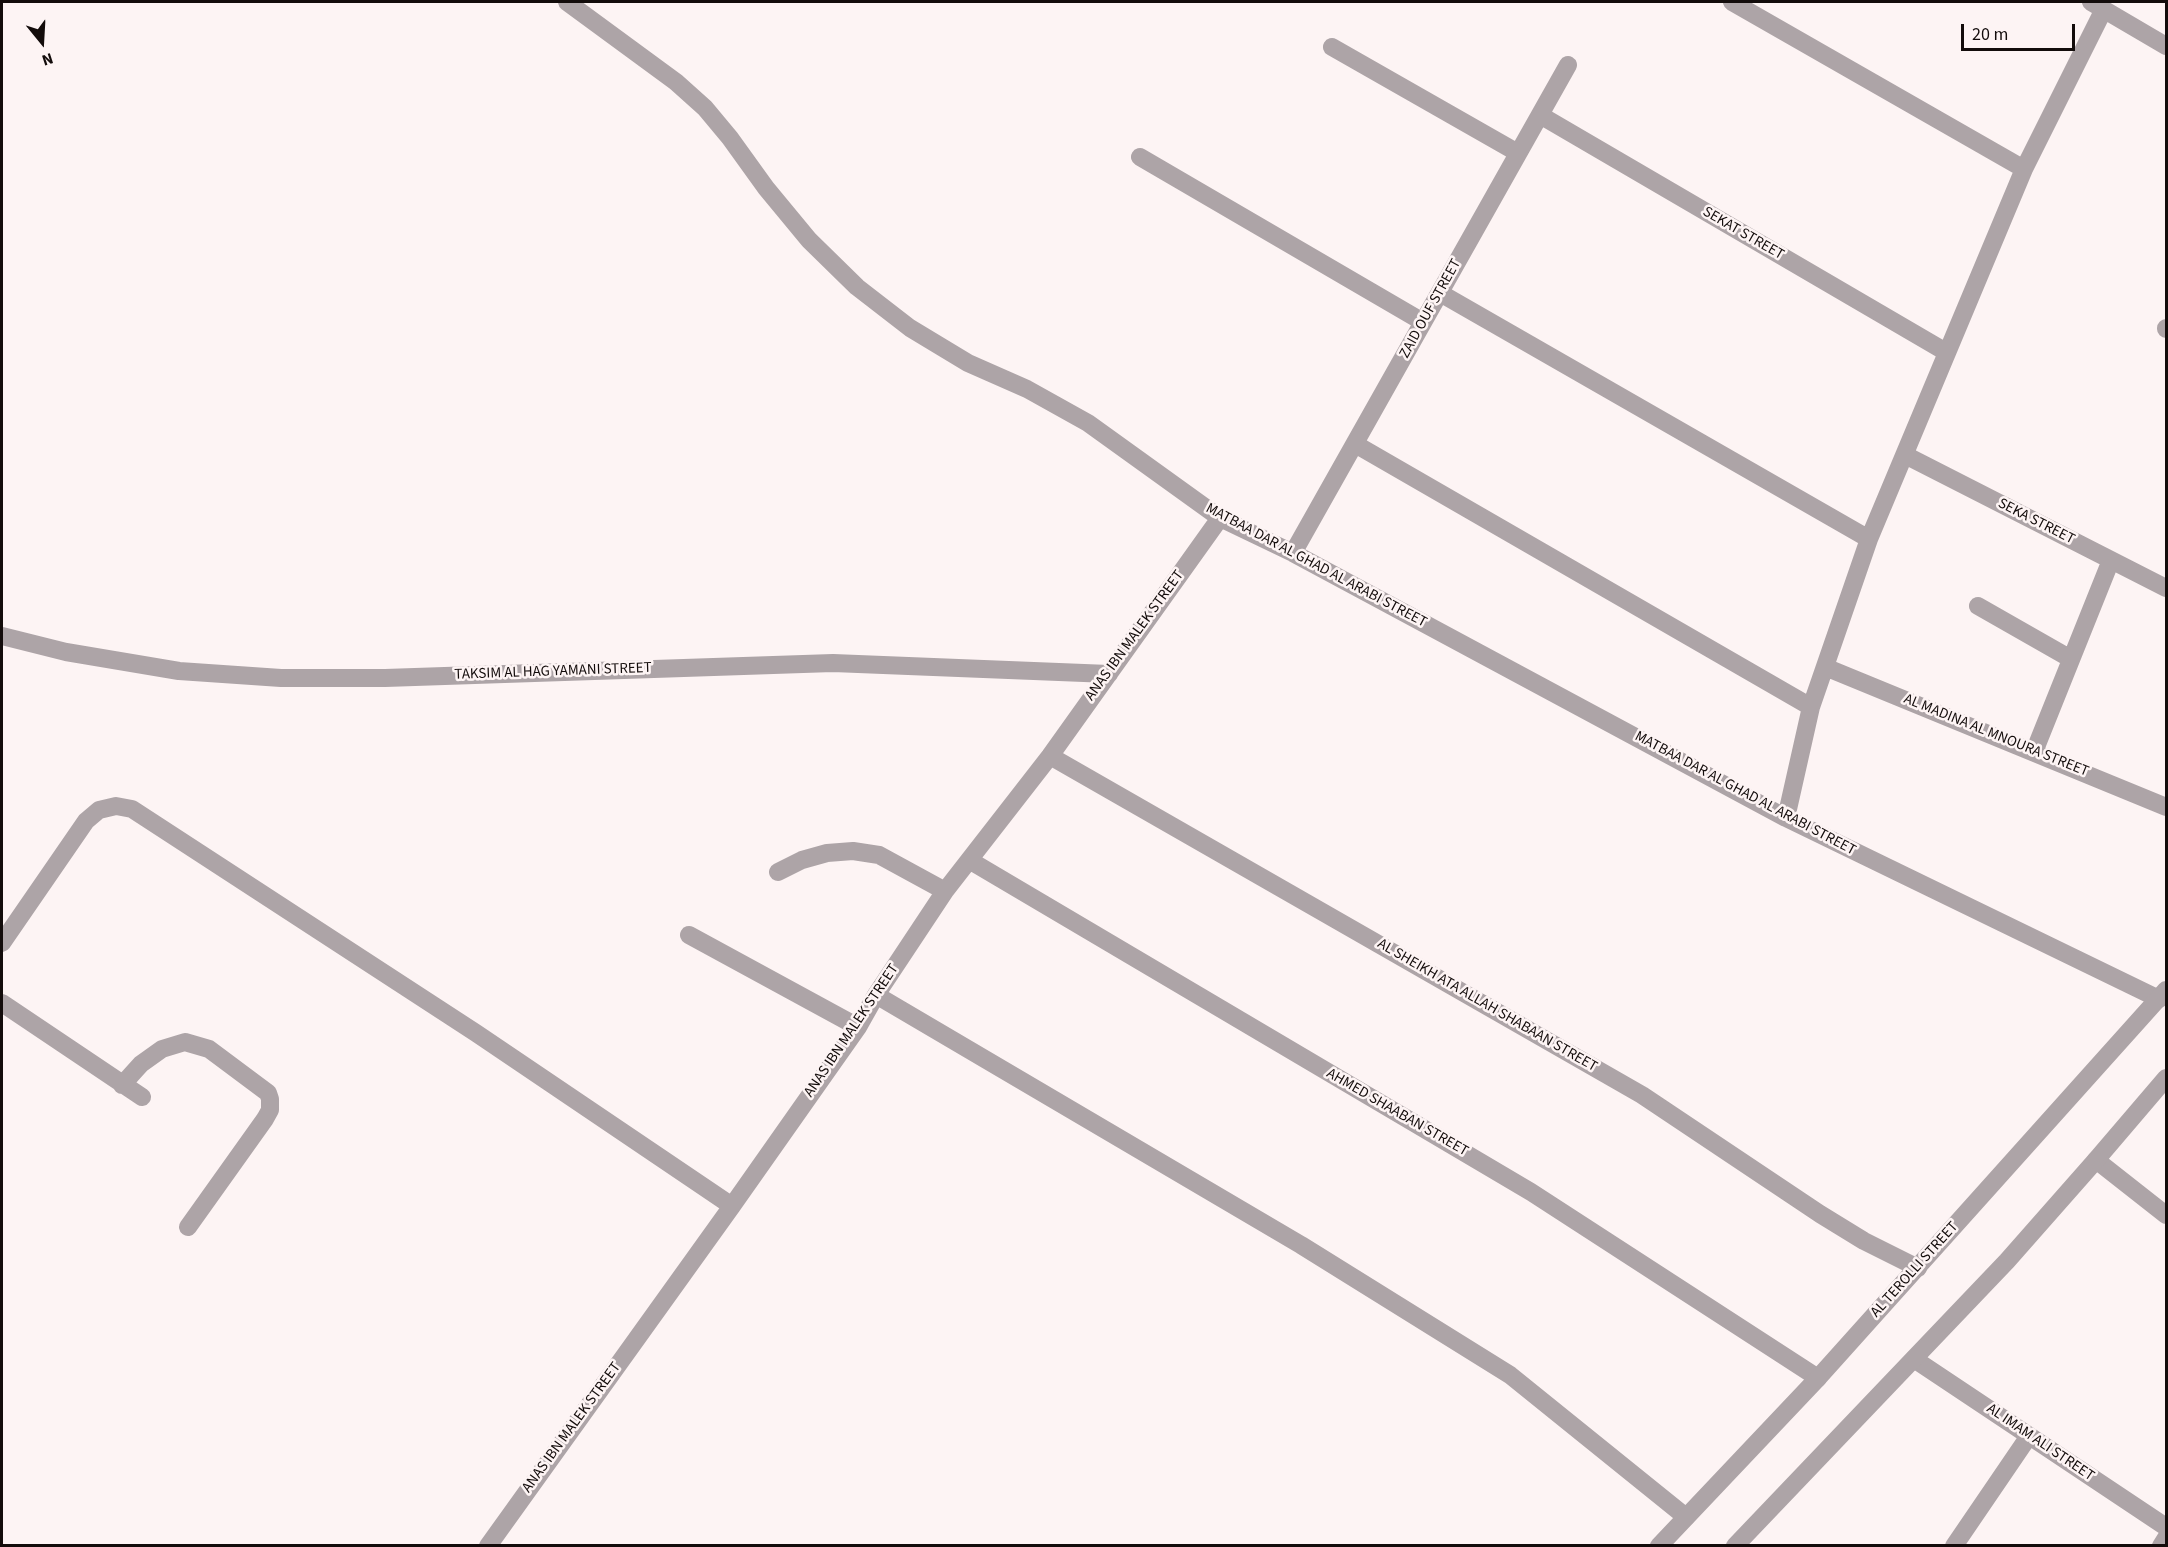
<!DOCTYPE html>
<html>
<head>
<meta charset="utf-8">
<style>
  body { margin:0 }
  #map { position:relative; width:2168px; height:1547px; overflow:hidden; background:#fdf4f4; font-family:"Source Sans 3",sans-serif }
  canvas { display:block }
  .frame { position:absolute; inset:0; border:3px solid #130c0b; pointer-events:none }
  .north { position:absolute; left:12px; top:12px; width:60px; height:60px; -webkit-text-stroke:4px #fdf4f4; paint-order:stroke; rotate:162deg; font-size:16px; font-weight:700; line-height:24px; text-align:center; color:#130c0b }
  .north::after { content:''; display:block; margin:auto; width:21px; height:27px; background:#130c0b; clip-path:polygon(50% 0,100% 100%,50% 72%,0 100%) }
  .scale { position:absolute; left:1961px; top:24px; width:114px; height:27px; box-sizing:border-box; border:3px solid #130c0b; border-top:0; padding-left:8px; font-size:18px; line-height:21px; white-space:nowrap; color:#130c0b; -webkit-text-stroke:4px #fdf4f4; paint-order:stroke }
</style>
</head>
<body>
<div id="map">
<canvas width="2168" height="1547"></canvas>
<div class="frame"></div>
<div class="north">N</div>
<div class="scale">20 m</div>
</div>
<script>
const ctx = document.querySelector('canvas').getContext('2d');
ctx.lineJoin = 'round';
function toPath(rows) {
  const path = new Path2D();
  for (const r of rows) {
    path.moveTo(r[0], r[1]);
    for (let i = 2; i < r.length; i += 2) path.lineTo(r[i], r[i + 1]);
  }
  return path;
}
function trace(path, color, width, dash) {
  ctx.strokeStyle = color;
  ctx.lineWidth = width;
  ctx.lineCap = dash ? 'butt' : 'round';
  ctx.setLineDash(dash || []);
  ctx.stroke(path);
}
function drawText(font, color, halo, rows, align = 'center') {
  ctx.font = font + ' "Source Sans 3",sans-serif';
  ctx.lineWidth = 5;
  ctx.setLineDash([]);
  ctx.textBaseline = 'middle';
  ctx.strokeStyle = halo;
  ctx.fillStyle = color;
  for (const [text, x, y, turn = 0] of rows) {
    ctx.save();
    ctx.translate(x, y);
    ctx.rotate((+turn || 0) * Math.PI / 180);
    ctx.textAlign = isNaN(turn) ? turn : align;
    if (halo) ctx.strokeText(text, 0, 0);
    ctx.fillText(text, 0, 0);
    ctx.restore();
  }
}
const service = toPath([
  [876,995,1301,1245,1510,1375,1686,1517]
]);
const minor = toPath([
  [567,2,676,82,705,108,730,138,766,188,809,240,857,287,910,328,968,363,1027,389,1088,423,1220,518,1293,553,1786,818,2159,999],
  [1732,2,2024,169],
  [2091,2,2166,46],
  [1332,47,1518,153],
  [1540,115,1946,352],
  [1140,157,1423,322],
  [1440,293,1869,539],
  [2166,329,2166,328],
  [1355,444,1811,707],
  [1905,455,2166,588],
  [1293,553,1568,65],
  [1978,606,2071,659],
  [2,636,66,652,179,671,281,678,385,678,833,663,1109,674],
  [1825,667,2166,807],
  [2034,752,2111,560],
  [1050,756,1642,1095,1820,1214,1864,1241,1918,1268],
  [1786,818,1811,707,1869,539,2024,169,2104,9],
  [969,860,1531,1192,1818,1378],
  [778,872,802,860,827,853,853,851,879,855,945,891],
  [689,935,858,1027],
  [2,943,86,821,99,810,116,806,132,809,476,1033,732,1206],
  [2,1003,142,1097],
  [122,1085,141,1064,162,1049,185,1042,209,1049,268,1093,270,1099,270,1110,265,1119,188,1227],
  [2096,1160,2166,1215],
  [1914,1359,2166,1527],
  [488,1546,732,1206,858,1027,876,995,945,891,1050,756,1220,518],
  [1954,1546,2029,1436],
  [2161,1546,2166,1538]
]);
const tertiary = toPath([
  [1659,1546,1818,1378,2166,990],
  [1735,1546,2007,1261,2096,1160,2166,1078]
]);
const streetNames = [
  ["SEKAT STREET",1743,234,30],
  ["ZAID OUF STREET",1431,309,-61],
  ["SEKA STREET",2036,522,27],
  ["MATBAA DAR AL GHAD AL ARABI STREET",1316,566,28],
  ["ANAS IBN MALEK STREET",1135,636,-54],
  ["TAKSIM AL HAG YAMANI STREET",553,672,-2],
  ["AL MADINA AL MNOURA STREET",1996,736,22],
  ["MATBAA DAR AL GHAD AL ARABI STREET",1745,794,28],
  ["AL SHEIKH ATA ALLAH SHABAAN STREET",1487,1006,30],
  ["ANAS IBN MALEK STREET",852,1031,-56],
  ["AHMED SHAABAN STREET",1397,1113,30],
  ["AL TEROLLI STREET",1915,1270,-48],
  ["ANAS IBN MALEK STREET",572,1428,-54],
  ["AL IMAM ALI STREET",2040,1443,34]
];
trace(service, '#ada4a7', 18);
trace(minor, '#ada4a7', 18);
trace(tertiary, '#ada4a7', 18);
drawText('15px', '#130c0b', '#fdf4f4', streetNames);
</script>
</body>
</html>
